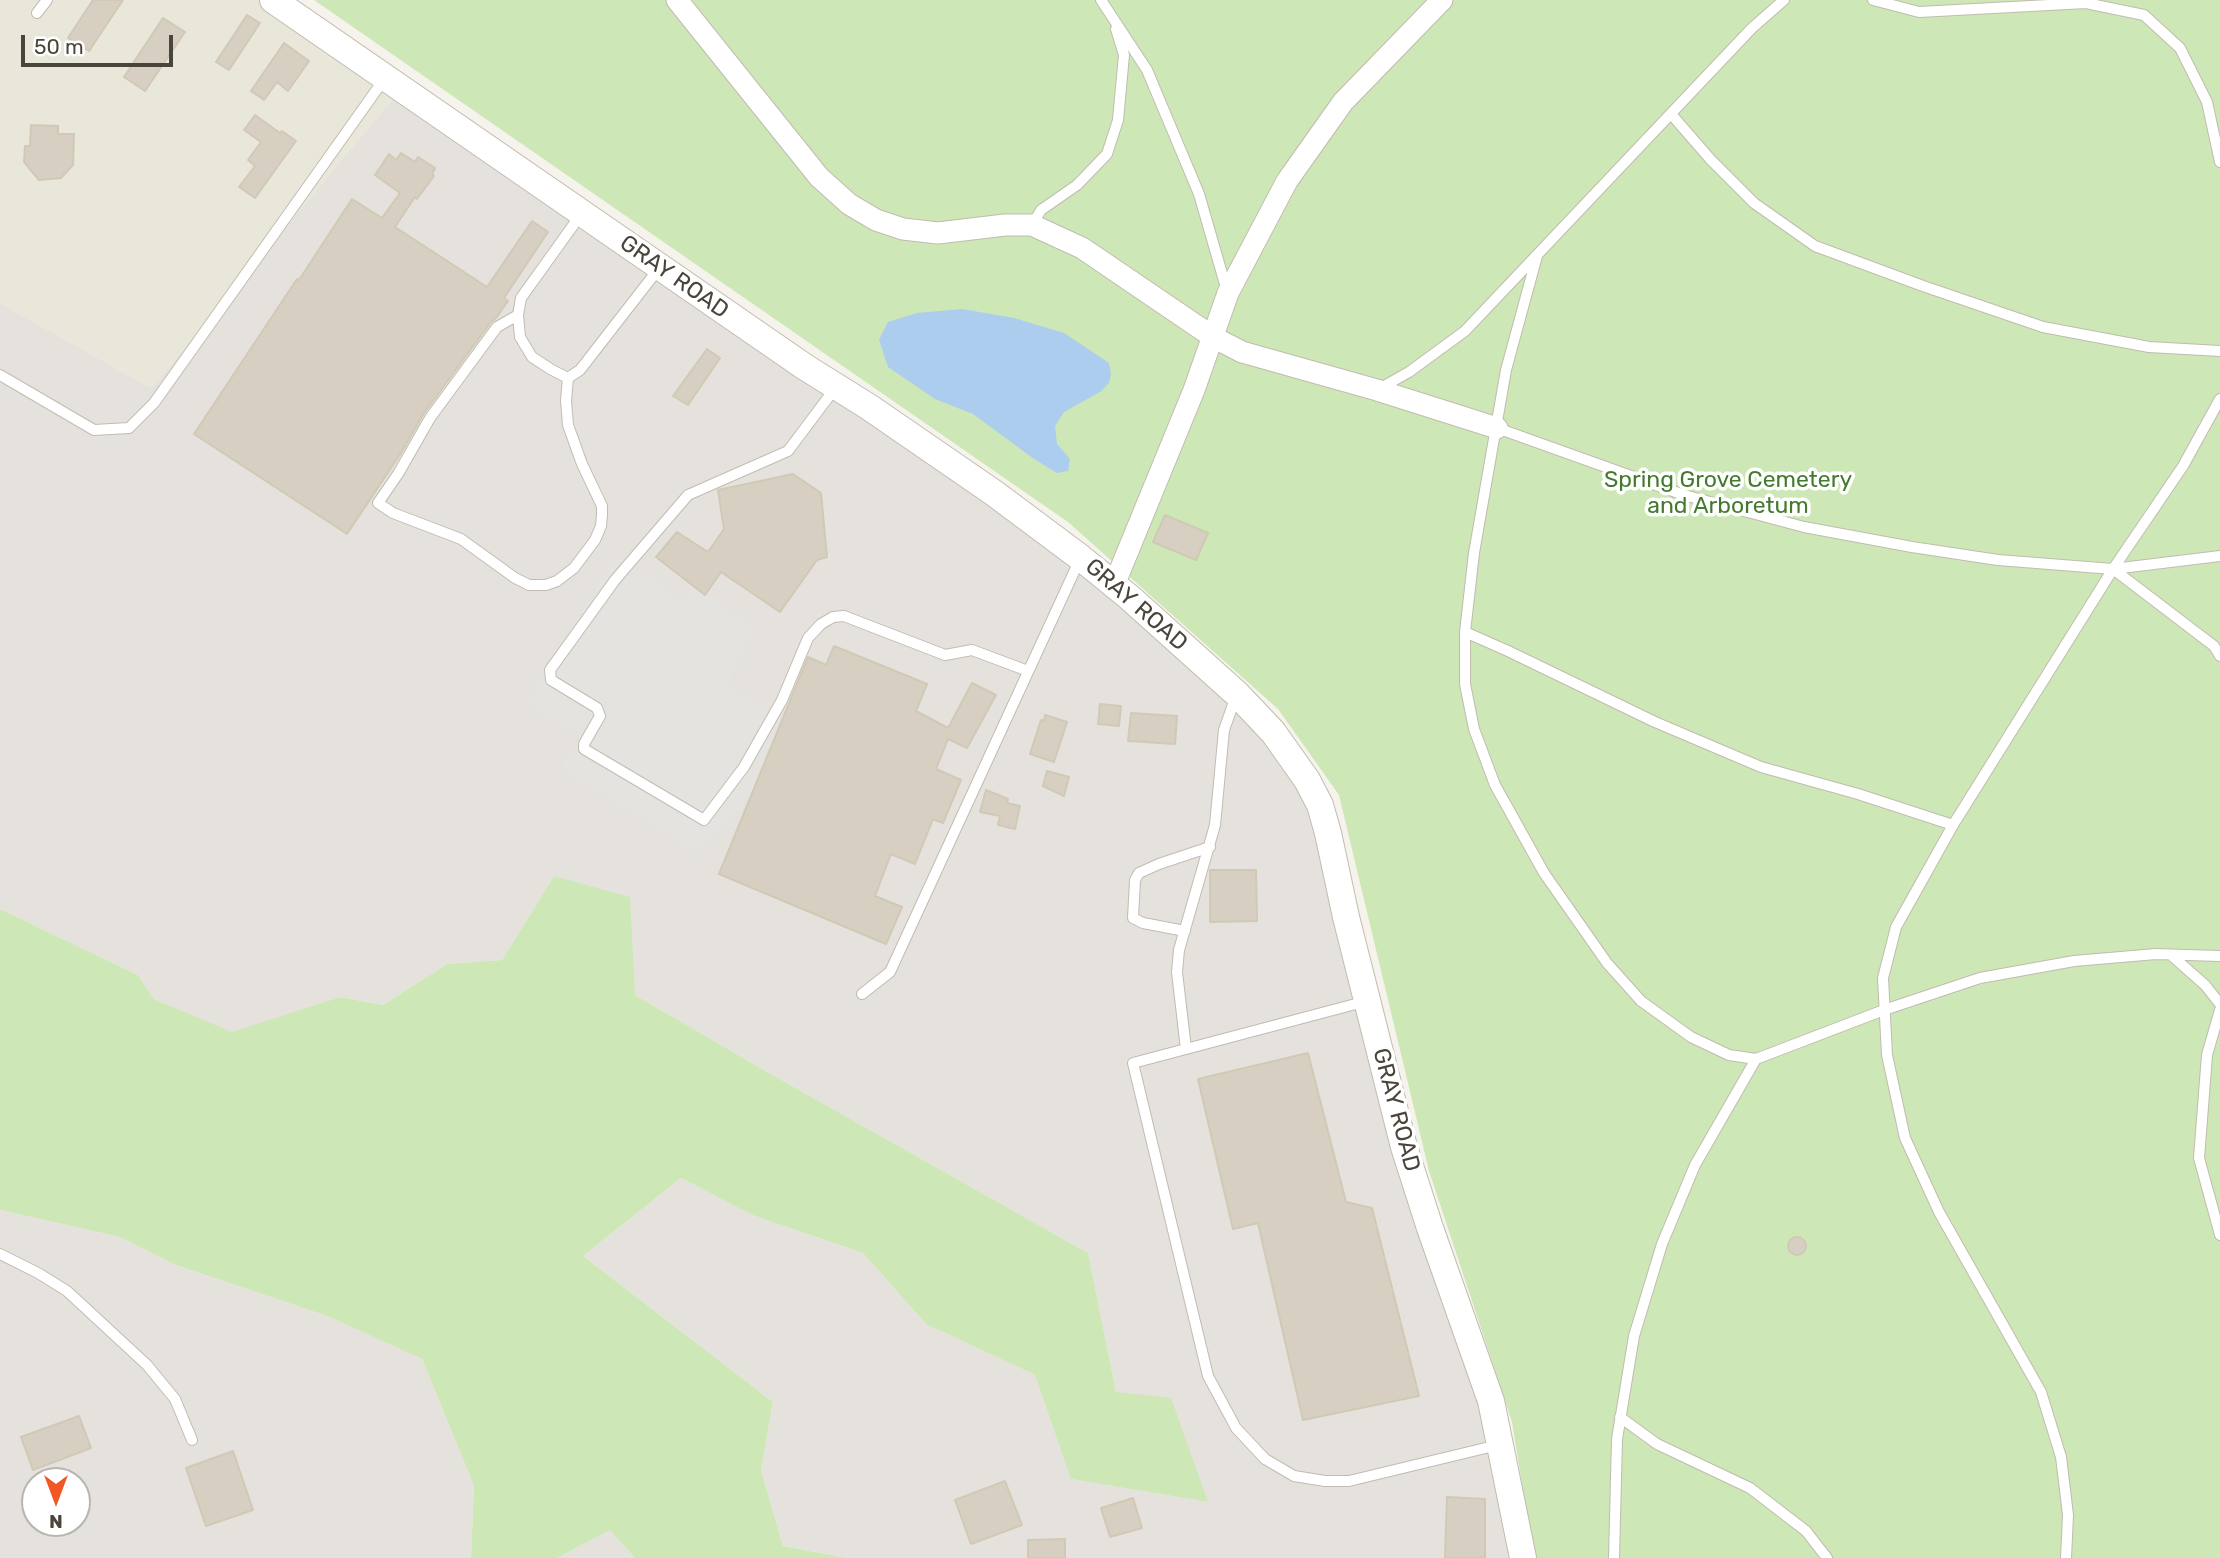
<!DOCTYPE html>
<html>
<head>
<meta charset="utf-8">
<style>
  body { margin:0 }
  #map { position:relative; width:2220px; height:1558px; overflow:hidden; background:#f5f3ec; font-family:Rubik,sans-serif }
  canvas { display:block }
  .north { position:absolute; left:21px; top:1467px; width:70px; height:70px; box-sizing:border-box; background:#fff; border:2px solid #b7b5b0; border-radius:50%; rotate:180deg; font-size:19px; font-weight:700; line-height:28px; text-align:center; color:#4a453a }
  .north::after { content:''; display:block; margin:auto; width:24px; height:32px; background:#f15727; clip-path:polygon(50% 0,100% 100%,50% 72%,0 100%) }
  .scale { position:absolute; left:21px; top:35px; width:152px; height:32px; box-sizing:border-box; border:4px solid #4a453a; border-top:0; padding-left:9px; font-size:21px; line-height:24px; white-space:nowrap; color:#4a453a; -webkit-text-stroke:5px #fff; paint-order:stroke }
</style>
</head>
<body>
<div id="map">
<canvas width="2220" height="1558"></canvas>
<div class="north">N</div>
<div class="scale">50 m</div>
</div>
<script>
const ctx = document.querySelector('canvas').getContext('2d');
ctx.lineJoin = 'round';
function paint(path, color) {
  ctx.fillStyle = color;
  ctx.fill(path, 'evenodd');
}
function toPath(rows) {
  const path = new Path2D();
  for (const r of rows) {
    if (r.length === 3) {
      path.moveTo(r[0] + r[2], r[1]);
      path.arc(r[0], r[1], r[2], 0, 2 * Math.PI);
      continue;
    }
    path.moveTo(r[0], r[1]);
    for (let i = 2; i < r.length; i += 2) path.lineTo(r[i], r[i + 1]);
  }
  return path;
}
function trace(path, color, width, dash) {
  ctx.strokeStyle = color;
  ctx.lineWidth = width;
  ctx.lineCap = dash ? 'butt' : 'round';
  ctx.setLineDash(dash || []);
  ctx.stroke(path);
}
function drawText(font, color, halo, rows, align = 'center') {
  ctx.font = font + ' Rubik,sans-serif';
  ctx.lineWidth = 7;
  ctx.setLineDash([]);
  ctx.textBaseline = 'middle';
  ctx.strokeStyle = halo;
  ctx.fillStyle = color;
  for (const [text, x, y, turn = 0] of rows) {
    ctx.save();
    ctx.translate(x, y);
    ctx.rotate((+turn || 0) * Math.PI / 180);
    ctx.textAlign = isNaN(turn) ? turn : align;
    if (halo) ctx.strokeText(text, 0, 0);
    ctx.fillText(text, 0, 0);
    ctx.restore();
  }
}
const residential = toPath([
  [0,0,273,0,401,89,151,388,0,303]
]);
const industrial = toPath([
  [401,89,1081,558,1307,780,1523,1558,847,1558,783,1546,761,1470,773,1402,583,1256,681,1178,752,1215,863,1253,926,1324,1035,1375,1072,1479,1208,1502,1116,1392,1088,1253,762,1069,635,995,554,876,502,960,447,964,383,1005,340,997,232,1033,154,999,138,975,0,909,0,303,151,388],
  [0,1210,120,1237,176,1265,327,1316,422,1359,474,1486,471,1558,0,1558],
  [35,1481,77,1481,77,1523,35,1523],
  [610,1530,635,1558,557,1558]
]);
const green = toPath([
  [314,0,2220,0,2220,1558,1534,1558,1512,1422,1429,1171,1339,795,1278,709,1068,522],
  [554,876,630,897,635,995,762,1069,1088,1253,1116,1392,1171,1398,1208,1502,1071,1479,1035,1375,926,1324,863,1253,752,1215,681,1178,583,1256,773,1402,761,1470,783,1546,847,1558,635,1558,610,1530,557,1558,471,1558,474,1486,422,1359,327,1316,176,1265,120,1237,0,1210,0,909,138,975,154,999,232,1032,340,997,383,1005,447,964,502,960]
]);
const parking = toPath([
  [616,554,685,603,694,587,752,625,751,635,725,689,783,716,751,793,699,853,560,769,580,736,526,702]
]);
const water = toPath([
  [962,309,1014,318,1064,333,1109,363,1111,374,1109,383,1100,392,1064,412,1055,426,1057,444,1070,459,1068,471,1057,473,1034,459,973,414,935,399,888,367,879,340,888,322,917,313]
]);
const building = toPath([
  [93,0,123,0,89,51,68,38,93,0],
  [247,15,260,23,229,70,216,62,247,15],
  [163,18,185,32,145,91,124,77,163,18],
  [284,43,309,61,288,91,277,82,264,100,251,91,284,43],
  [255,115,280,133,282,131,296,141,255,198,239,187,255,166,248,160,261,142,244,130,255,115],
  [31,125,58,126,58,134,74,134,73,165,61,178,39,180,24,162,25,146,30,146,31,125],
  [401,153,415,162,418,157,435,168,432,174,434,176,417,199,415,197,395,227,487,287,532,221,548,232,504,298,508,301,496,318,491,322,424,413,401,453,347,534,194,434,297,279,299,280,352,199,382,218,400,193,375,175,389,154,396,160,401,153],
  [707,349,720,358,688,405,673,396,707,349],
  [793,474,821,493,827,557,817,560,780,612,721,572,705,595,656,557,677,532,708,552,724,529,718,490,793,474],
  [1165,515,1208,533,1196,560,1153,542,1165,515],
  [834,646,927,684,916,711,948,728,972,683,996,695,967,748,948,739,936,769,961,780,943,823,933,819,915,864,891,854,875,896,902,907,886,944,719,874,808,657,826,665,834,646],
  [1100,704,1121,706,1119,726,1098,724,1100,704],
  [1131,713,1177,716,1175,744,1128,741,1131,713],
  [1045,715,1067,722,1054,762,1030,754,1041,720,1044,721,1045,715],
  [1047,771,1069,777,1064,796,1043,786,1047,771],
  [986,790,1008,799,1007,803,1020,806,1015,829,998,825,1000,816,980,812,986,790],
  [1210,870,1256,870,1257,921,1210,922,1210,870],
  [1308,1053,1346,1202,1372,1208,1419,1396,1303,1420,1258,1223,1233,1229,1198,1079,1308,1053],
  [1797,1246,9],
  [79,1416,91,1448,33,1470,21,1437,79,1416],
  [233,1451,253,1510,206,1526,186,1468,233,1451],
  [1005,1481,1022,1525,971,1544,955,1500,1005,1481],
  [1447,1497,1485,1499,1485,1558,1445,1558,1447,1497],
  [1133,1498,1142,1528,1110,1537,1101,1508,1133,1498],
  [1065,1539,1065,1558,1028,1558,1028,1540,1065,1539]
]);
const service = toPath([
  [1101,0,1147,70,1199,194,1227,291],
  [1873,0,1919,12,2086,3,2144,15,2180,48,2207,102,2220,162],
  [37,13,47,0],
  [1671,114,1711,160,1754,203,1815,246,1923,286,2043,327,2149,347,2220,351],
  [582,213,521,298,518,315,520,337,532,357,552,370,568,378,580,370,660,267],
  [1032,225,1041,210,1077,185,1107,154,1118,120,1124,55,1116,29],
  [1537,256,1506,370,1474,553,1465,632,1465,684,1474,729,1495,785,1544,873,1607,963,1641,1001,1691,1037,1729,1055,1756,1059,1884,1010,1980,978,2074,961,2156,954,2220,956],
  [518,315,497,327,430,418,398,474,378,503,393,513,461,539,515,578,529,585,546,585,557,581,574,568,595,540,601,526,602,515,602,506,582,464,568,425,566,401,568,378],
  [0,375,94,430,129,428,154,403,385,78],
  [836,387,788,451,688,495,615,580,550,670,551,680,597,708,600,716,584,744,584,749,704,820,744,767,782,700,808,638,821,624,833,617,844,616,945,655,972,650,1028,671],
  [1377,390,1409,372,1465,331,1752,28,1784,0],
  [1497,428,1684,495,1804,527,1912,547,1998,560,2113,569,2220,556],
  [2113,569,2214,646,2220,656],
  [1465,632,1508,651,1655,722,1761,767,1858,794,1953,825],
  [1185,931,1143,923,1133,918,1135,880,1139,873,1159,864,1210,847],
  [2171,955,2205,985,2220,1004],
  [862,994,890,972,1080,559],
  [1367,1001,1133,1063,1208,1376,1236,1428,1265,1459,1294,1476,1325,1481,1349,1481,1498,1445],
  [2220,1010,2207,1055,2199,1158,2220,1235],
  [1186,1049,1177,972,1179,950,1215,825,1224,730,1236,696],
  [0,1254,38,1273,67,1291,147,1365,175,1399,192,1440],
  [1620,1417,1657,1444,1750,1488,1806,1531,1827,1558],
  [1614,1558,1617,1439,1634,1336,1662,1244,1695,1165,1756,1059],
  [2066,1558,2068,1515,2061,1457,2041,1392,1939,1212,1905,1138,1887,1055,1883,978,1896,927,1953,825,2113,569,2183,466,2220,399]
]);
const minor = toPath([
  [677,0,819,177,849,204,876,220,903,229,938,233,1005,225,1032,225,1082,248,1213,337,1242,352,1377,390,1497,428],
  [1114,585,1194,390,1228,293,1287,181,1343,102,1442,0]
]);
const tertiary = toPath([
  [273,0,805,367,869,407,994,493,1081,558,1129,597,1237,694,1273,732,1307,780,1320,805,1328,833,1346,917,1404,1147,1430,1228,1491,1401,1523,1558]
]);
const streetNames = [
  ["GRAY ROAD",674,277,35],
  ["GRAY ROAD",1136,605,41],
  ["GRAY ROAD",1396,1110,75]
];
const parkNames = [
  ["Spring Grove Cemetery",1728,480],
  ["and Arboretum",1728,506]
];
paint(residential, '#e9e6da');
paint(industrial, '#e5e2dd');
paint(green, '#cde7b7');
paint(parking, '#e4e3e0');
paint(water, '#accdee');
paint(building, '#d7d0c2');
trace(building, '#d1c9b5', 2);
trace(service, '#c1bcaf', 12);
trace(minor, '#c1bcaf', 23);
trace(tertiary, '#c1bcaf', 28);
trace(service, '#fff', 10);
trace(minor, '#fff', 21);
trace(tertiary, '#fff', 26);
drawText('23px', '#4a453a', '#fff', streetNames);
drawText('23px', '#447a2e', '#fff', parkNames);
</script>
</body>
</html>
